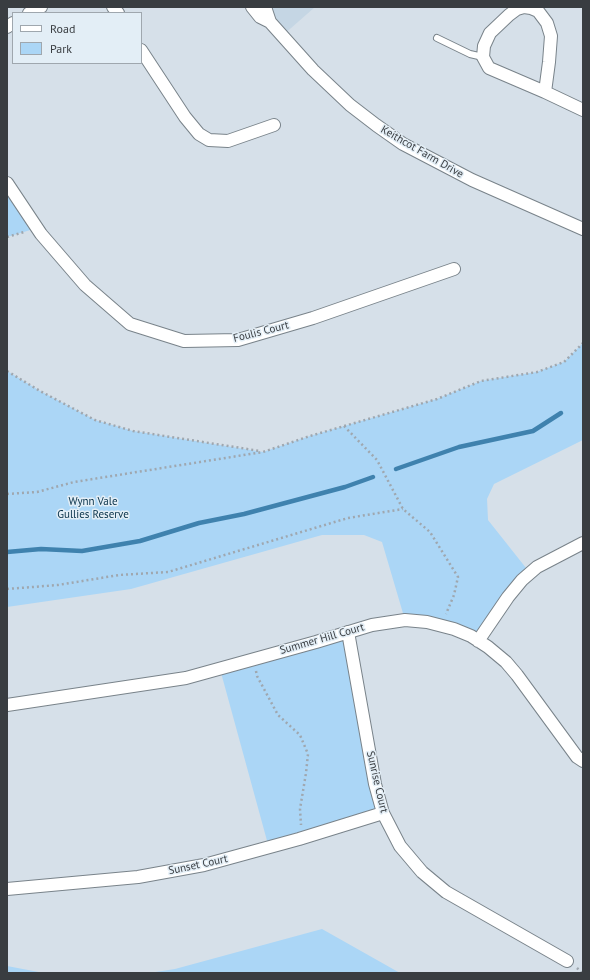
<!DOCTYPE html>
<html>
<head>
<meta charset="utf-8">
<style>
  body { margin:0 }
  #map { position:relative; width:590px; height:980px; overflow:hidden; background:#d6e0e9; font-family:"PT Sans",sans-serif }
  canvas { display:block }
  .frame { position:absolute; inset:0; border:8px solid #393d41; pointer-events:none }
  .legend { position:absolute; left:12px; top:12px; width:130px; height:52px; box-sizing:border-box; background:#e3eef6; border:1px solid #9fa7ae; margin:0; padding:5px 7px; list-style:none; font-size:12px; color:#393d41 }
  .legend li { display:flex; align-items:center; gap:8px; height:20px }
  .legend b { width:20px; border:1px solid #9fa7ae }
</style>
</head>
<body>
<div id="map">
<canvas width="590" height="980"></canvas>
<div class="frame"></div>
<ul class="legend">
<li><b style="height:5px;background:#fff"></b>Road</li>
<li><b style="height:11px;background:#abd6f6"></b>Park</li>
</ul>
</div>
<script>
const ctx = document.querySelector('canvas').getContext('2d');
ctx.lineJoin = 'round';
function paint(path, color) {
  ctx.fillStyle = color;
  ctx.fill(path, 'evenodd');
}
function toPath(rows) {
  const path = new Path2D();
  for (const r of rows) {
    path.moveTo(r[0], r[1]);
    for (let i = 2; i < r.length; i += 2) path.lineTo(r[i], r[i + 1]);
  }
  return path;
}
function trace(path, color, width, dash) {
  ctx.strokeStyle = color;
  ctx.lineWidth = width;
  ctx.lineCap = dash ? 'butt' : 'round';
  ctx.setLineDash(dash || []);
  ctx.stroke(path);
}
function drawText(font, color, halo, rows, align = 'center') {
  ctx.font = font + ' "PT Sans",sans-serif';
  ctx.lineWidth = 3;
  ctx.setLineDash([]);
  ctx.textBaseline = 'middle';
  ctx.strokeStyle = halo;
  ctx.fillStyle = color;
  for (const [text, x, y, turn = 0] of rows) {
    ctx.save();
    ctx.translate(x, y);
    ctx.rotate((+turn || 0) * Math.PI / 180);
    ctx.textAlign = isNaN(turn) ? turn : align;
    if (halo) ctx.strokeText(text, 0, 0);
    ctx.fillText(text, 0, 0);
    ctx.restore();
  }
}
const built = toPath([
  [264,7,315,7,282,36]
]);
const green = toPath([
  [7,183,37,228,7,237],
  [583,343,583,440,494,484,487,499,488,520,530,573,478,641,405,620,382,542,364,535,322,535,131,589,7,607,7,371,40,391,95,420,133,431,263,452,310,436,437,399,481,381,537,372,564,362],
  [348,632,383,813,269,848,220,669],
  [322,929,400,973,149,973,175,969],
  [7,966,44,973,7,973]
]);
const stream = toPath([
  [396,469,459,447,533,431,561,413],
  [7,552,41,549,82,551,140,541,199,523,244,514,345,487,373,477]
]);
const path = toPath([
  [7,237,24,232],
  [7,371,40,391,95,420,133,431,260,451],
  [344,426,377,460,403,509,430,532,458,577,454,595,446,614],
  [7,494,37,492,74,482,263,452,310,436,437,399,481,381,537,372,564,362,583,343],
  [7,589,58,585,119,575,168,572,348,518,403,509],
  [256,671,257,676,278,715,300,735,308,754,306,773,300,809,301,825],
  [577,968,582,973]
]);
const service = toPath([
  [437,38,470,54,483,57]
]);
const minor = toPath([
  [113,7,118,13],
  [252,7,260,17,270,22,313,70,350,105,376,125,403,144,472,180,583,229],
  [265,7,270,22],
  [29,13,41,7],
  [7,27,13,23],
  [141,50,185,117,199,134,209,140,228,141,274,125],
  [545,92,549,62,551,36,547,23,538,11,531,8,524,7,517,9,509,15,490,33,484,46,483,57,489,68,545,92,583,110],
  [7,183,41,234,85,285,130,324,184,341,238,340,313,318,454,269],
  [348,632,375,784,383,813,400,846,422,872,446,892,567,961],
  [478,641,508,597,522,580,537,567,583,543],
  [7,705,186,678,316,642,372,625,405,620,427,622,454,629,471,636,488,647,506,662,517,675,577,757,583,761],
  [7,889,138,877,204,865,299,839,383,813]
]);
const streetNames = [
  ["Keithcot Farm Drive",422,152,30],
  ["Foulis Court",261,332,-14],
  ["Summer Hill Court",322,639,-16],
  ["Sunrise Court",377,782,77],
  ["Sunset Court",198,865,-12]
];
const parkNames = [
  ["Wynn Vale",93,502],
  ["Gullies Reserve",93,515]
];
paint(built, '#c5d6e4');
paint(green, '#abd6f6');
trace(stream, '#3f82ae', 4.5);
trace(service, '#79838a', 8);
trace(minor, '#79838a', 14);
trace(path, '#9fa7af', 2.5, [2, 3]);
trace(service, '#fff', 6);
trace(minor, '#fff', 12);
drawText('11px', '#393d41', '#e3eef6', streetNames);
drawText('11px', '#063048', '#e3eef6', parkNames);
</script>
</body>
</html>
